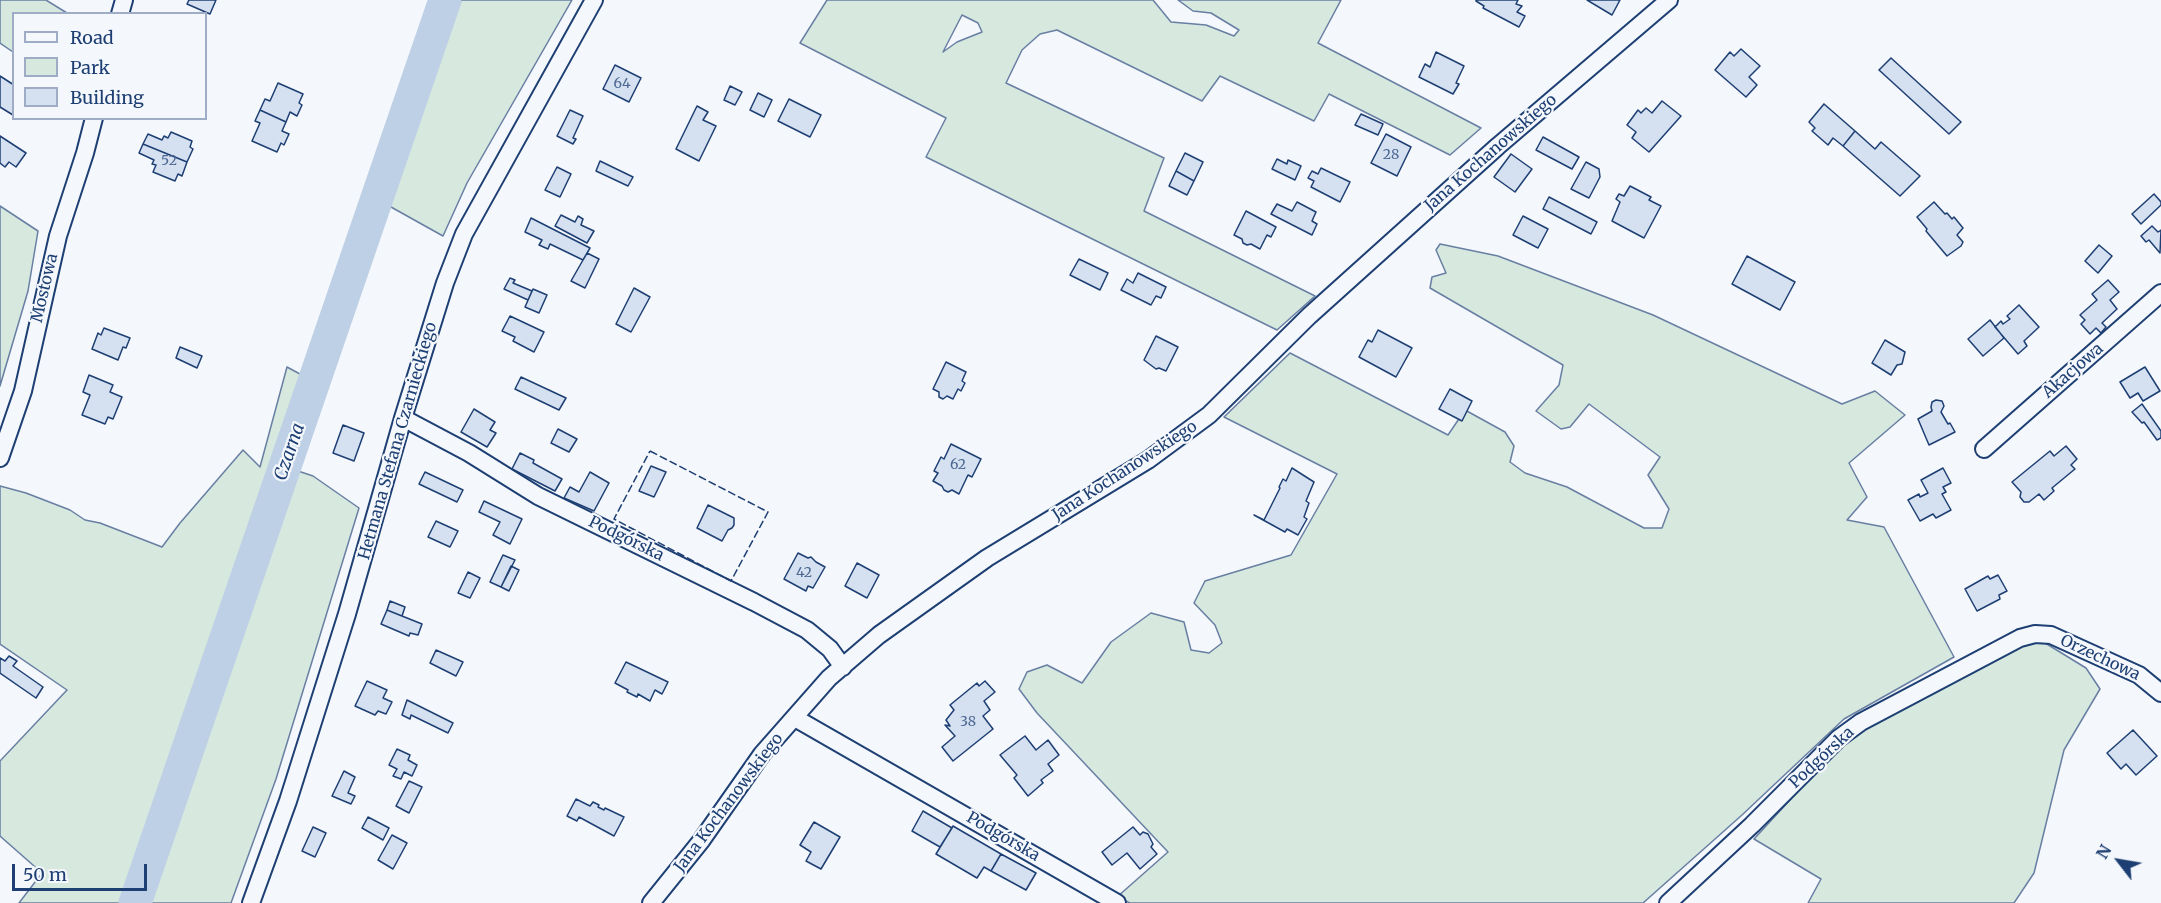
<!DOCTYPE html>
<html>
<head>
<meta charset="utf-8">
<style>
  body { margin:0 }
  #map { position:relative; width:2161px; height:903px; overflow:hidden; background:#f4f7fb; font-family:Merriweather,serif }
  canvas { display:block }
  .legend { position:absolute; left:12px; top:12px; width:195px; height:108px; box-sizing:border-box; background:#f4f7fb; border:2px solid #9eadc5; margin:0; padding:8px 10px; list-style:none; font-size:18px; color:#1d3f73 }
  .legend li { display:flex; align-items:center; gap:12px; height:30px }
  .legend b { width:30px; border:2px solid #9eadc5 }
  .north { position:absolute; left:2089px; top:831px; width:60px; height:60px; -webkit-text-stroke:4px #f4f7fb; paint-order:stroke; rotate:301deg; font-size:16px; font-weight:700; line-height:24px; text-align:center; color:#1d3f73 }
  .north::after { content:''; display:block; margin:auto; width:21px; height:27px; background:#1d3f73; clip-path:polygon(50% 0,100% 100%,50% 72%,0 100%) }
  .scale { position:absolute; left:12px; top:864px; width:135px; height:27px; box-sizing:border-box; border:3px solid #1d3f73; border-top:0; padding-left:8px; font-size:18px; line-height:21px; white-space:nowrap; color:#1d3f73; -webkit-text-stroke:4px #f4f7fb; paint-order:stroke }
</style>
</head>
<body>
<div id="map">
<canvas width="2161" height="903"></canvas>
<ul class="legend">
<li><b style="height:8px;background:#f4f7fb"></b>Road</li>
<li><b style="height:16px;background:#d7e8df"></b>Park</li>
<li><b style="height:16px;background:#d5e0f0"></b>Building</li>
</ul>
<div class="north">N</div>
<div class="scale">50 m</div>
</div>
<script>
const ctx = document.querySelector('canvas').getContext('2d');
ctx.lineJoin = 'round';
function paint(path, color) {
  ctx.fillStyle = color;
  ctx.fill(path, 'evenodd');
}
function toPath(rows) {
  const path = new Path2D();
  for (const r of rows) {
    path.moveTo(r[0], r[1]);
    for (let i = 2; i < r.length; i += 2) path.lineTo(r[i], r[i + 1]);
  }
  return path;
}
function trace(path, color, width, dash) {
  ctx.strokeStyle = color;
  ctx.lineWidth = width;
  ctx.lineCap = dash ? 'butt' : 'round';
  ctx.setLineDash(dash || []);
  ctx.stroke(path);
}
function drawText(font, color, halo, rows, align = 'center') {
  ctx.font = font + ' Merriweather,serif';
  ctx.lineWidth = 4.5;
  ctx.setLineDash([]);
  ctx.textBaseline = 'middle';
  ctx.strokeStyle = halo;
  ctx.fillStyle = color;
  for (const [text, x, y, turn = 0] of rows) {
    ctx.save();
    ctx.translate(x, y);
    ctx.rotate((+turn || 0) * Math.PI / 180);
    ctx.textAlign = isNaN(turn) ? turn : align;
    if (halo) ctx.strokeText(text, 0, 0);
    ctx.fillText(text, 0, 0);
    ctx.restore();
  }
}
const green = toPath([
  [0,0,46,0,67,13,14,14,13,52,0,43,0,0],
  [461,0,572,0,467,183,443,236,382,202,461,0],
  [827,0,1153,0,1171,22,1206,25,1234,36,1239,30,1211,13,1193,11,1178,0,1341,0,1318,43,1481,128,1450,155,1329,94,1314,121,1220,76,1202,101,1057,30,1040,34,1022,50,1006,83,1164,158,1144,211,1315,296,1277,330,926,157,946,118,800,43,827,0],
  [962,15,978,23,982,32,957,42,943,52,962,15],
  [0,206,38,231,28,291,0,386,0,206],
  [1440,244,1498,256,1653,315,1842,404,1875,391,1905,415,1849,463,1867,497,1847,520,1884,527,1954,657,1844,719,1742,815,1643,903,1130,903,1117,897,1168,852,1037,713,1019,689,1027,672,1047,665,1082,683,1111,642,1151,613,1184,622,1191,650,1209,653,1222,643,1215,625,1194,603,1205,581,1291,555,1337,474,1224,417,1290,353,1448,435,1465,410,1505,432,1514,446,1510,462,1525,473,1567,487,1644,528,1662,528,1669,509,1648,475,1660,457,1589,404,1570,427,1561,429,1536,411,1559,385,1563,365,1430,288,1432,277,1446,273,1436,250,1440,244],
  [287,367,311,380,276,473,127,902,130,903,19,903,42,873,0,836,0,761,67,690,0,644,0,486,26,493,70,510,85,520,100,523,162,547,180,523,243,450,260,467,287,367],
  [289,468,313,476,359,508,276,779,231,903,140,903,289,468],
  [2037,638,2086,668,2100,689,2064,750,2034,873,2014,903,1808,903,1821,879,1754,839,1827,760,1850,730,2037,638]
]);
const river = toPath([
  [135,903,445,0]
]);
const building = toPath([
  [189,0,216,0,210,14,187,4,189,0],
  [1476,0,1518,0,1516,4,1522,6,1517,12,1525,16,1519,27,1483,8,1484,6,1476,1,1476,0],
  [1587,0,1620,0,1612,15,1587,0],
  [1741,49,1760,66,1749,77,1757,85,1746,97,1715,70,1730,52,1734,56,1741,49],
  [1436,52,1464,66,1456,83,1459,84,1453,94,1419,77,1425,64,1430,67,1436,52],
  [1891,58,1961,122,1949,134,1879,70,1891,58],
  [615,65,641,78,629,102,603,89,615,65],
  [0,76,14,85,13,115,0,107,0,76],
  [278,83,303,94,299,103,302,105,297,116,290,112,286,122,260,110,265,99,270,101,278,83],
  [730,86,742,92,735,105,724,100,730,86],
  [758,93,772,100,764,117,750,110,758,93],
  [789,99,821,115,810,137,778,121,789,99],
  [1662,101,1681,116,1649,152,1632,138,1636,132,1627,125,1638,110,1641,113,1646,108,1652,113,1662,101],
  [1824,104,1855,131,1843,146,1833,138,1828,145,1812,131,1815,128,1809,122,1824,104],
  [697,106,708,112,703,120,716,126,699,161,676,149,697,106],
  [260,110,286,122,282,131,289,134,284,145,281,143,277,152,252,141,260,123,255,121,260,110],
  [570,110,583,116,573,138,576,139,573,144,557,136,570,110],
  [1361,114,1383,124,1378,135,1355,125,1361,114],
  [1855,131,1875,149,1881,142,1920,176,1900,196,1843,146,1855,131],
  [171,132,192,141,190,147,193,149,187,162,143,144,148,134,162,140,164,136,168,138,171,132],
  [1386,134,1411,147,1397,176,1371,163,1386,134],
  [0,136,26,153,16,167,9,162,5,167,0,163,0,136],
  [1543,137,1579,157,1572,169,1536,150,1543,137],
  [143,144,187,162,182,176,178,174,175,181,153,172,156,165,152,164,154,160,139,153,143,144],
  [1185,153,1203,162,1194,181,1176,171,1185,153],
  [1511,154,1532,169,1515,192,1494,177,1511,154],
  [1277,159,1287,164,1288,160,1301,166,1295,180,1272,169,1277,159],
  [600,161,633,177,628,186,596,171,600,161],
  [1586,162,1599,169,1600,177,1589,198,1571,189,1586,162],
  [557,167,571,174,560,197,545,190,557,167],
  [1321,168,1350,182,1340,202,1311,187,1314,181,1308,178,1312,171,1318,174,1321,168],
  [1176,171,1194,181,1187,195,1169,186,1176,171],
  [1630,186,1651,197,1649,200,1661,206,1644,238,1612,221,1620,202,1616,199,1619,194,1624,196,1630,186],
  [2154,194,2161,202,2161,205,2141,224,2132,214,2154,194],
  [1549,197,1597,222,1591,234,1543,209,1549,197],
  [1297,202,1316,212,1312,221,1317,224,1312,235,1271,214,1277,204,1292,211,1297,202],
  [1934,202,1945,214,1947,213,1952,219,1954,217,1963,228,1957,235,1963,242,1961,246,1947,256,1926,231,1927,229,1917,217,1934,202],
  [1246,211,1276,227,1271,237,1267,235,1260,249,1251,244,1247,245,1243,243,1242,239,1234,235,1246,211],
  [561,215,575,222,578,216,583,219,581,225,594,231,587,243,555,226,561,215],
  [1523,216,1548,229,1538,248,1513,235,1523,216],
  [531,218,590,248,583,260,550,244,548,249,539,245,542,240,525,232,531,218],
  [2152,226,2158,232,2161,230,2160,253,2149,240,2146,242,2141,236,2152,226],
  [2099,245,2112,256,2098,273,2085,261,2099,245],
  [587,253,599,259,585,288,571,281,587,253],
  [1747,256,1795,282,1780,310,1732,284,1747,256],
  [1079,259,1108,273,1100,290,1070,275,1079,259],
  [1138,273,1166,287,1161,298,1156,296,1151,305,1121,290,1127,279,1133,283,1138,273],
  [510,278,515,280,513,283,532,291,528,300,504,289,510,278],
  [2108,280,2119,292,2110,300,2117,309,2102,323,2106,327,2101,333,2096,328,2090,334,2081,324,2085,320,2080,315,2097,300,2092,294,2108,280],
  [634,288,650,297,631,332,616,324,634,288],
  [533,289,547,295,539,313,525,307,533,289],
  [2019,305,2039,327,2024,341,2027,346,2018,354,1995,327,2001,321,2003,324,2010,319,2007,316,2019,305],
  [510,316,544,332,534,352,513,341,515,337,502,331,510,316],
  [1990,320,2004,338,1983,356,1968,339,1990,320],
  [104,328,130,338,126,348,123,347,118,360,92,349,98,333,101,335,104,328],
  [1378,330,1412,348,1396,377,1359,357,1368,340,1372,342,1378,330],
  [1156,336,1178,347,1166,371,1159,368,1156,369,1144,360,1156,336],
  [1885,340,1905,352,1902,364,1897,365,1891,375,1872,363,1885,340],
  [180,347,202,356,197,368,176,358,180,347],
  [946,362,966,372,962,381,965,383,961,391,958,389,953,399,947,396,943,399,939,397,939,392,933,389,946,362],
  [2145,367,2160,391,2143,401,2138,393,2130,398,2120,382,2145,367],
  [89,375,113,385,110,392,122,397,113,419,108,417,105,424,82,415,90,395,83,392,89,375],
  [521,377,566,398,559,410,515,389,521,377],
  [1450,389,1472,401,1462,421,1439,409,1450,389],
  [1936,400,1942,401,1944,406,1941,412,1948,424,1950,423,1955,432,1929,445,1918,419,1932,411,1931,407,1932,402,1936,400],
  [2142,404,2161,431,2161,438,2157,440,2144,422,2142,423,2132,412,2142,404],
  [474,409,495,422,490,430,496,433,487,447,461,432,474,409],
  [343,425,364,433,354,461,333,453,343,425],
  [558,429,577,439,569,452,551,443,558,429],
  [951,444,981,459,972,477,968,475,959,494,952,490,948,492,944,490,942,486,933,481,938,473,934,471,941,457,944,459,951,444],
  [2066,446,2077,459,2071,465,2075,469,2052,488,2054,491,2044,500,2039,494,2029,502,2024,502,2020,497,2021,492,2012,482,2050,451,2054,456,2066,446],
  [520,453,534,460,533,463,562,479,555,491,512,469,520,453],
  [651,466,666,472,654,497,639,491,651,466],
  [1292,468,1314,482,1306,501,1309,503,1304,517,1307,519,1298,535,1287,529,1285,532,1254,515,1264,520,1280,488,1279,487,1283,479,1286,481,1292,468],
  [1943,468,1951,483,1943,487,1946,492,1942,494,1951,510,1936,518,1933,514,1920,521,1908,500,1919,494,1920,497,1928,493,1921,480,1943,468],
  [425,472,463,490,457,502,419,484,425,472],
  [590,472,609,483,594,511,564,498,570,487,579,492,590,472],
  [484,501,522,519,510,544,493,535,500,522,479,512,484,501],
  [708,505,734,518,734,525,732,528,728,530,722,541,697,528,708,505],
  [436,521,458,531,450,547,428,537,436,521],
  [798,553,808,558,811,557,816,562,825,567,813,588,808,586,806,591,784,579,798,553],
  [503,555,515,560,501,587,490,582,503,555],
  [857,563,879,575,867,598,845,586,857,563],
  [511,566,519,570,509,591,501,587,511,566],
  [468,572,480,578,470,598,458,593,468,572],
  [1998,575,2007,591,1999,595,2000,599,1977,611,1965,589,1988,576,1990,579,1998,575],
  [390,601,405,607,402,616,387,610,390,601],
  [387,610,422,624,418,635,410,633,409,636,381,624,387,610],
  [436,650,463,662,456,676,430,663,436,650],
  [9,656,17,661,13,666,43,687,36,698,0,673,0,658,5,661,9,656],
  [626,662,668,682,662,694,655,690,650,701,638,694,637,697,627,692,628,690,615,683,626,662],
  [367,681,387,690,383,698,392,702,386,714,378,711,375,715,355,706,367,681],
  [985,681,995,692,984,701,990,710,983,716,993,729,953,761,942,747,955,736,945,725,950,726,946,720,954,710,950,705,977,683,979,686,985,681],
  [407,700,453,723,448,733,411,715,410,719,402,715,407,700],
  [2133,730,2157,756,2136,775,2126,764,2121,769,2107,753,2133,730],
  [1025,736,1036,750,1048,740,1059,755,1048,764,1053,771,1041,780,1043,783,1028,796,1014,778,1017,775,1000,755,1025,736],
  [397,749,410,755,408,760,417,765,412,776,404,772,401,779,393,776,397,769,389,765,397,749],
  [344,771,355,777,348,793,355,796,351,804,332,796,344,771],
  [409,781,422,787,409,813,396,806,409,781],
  [576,799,590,806,593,802,599,805,598,807,604,810,605,808,624,817,614,836,579,817,577,821,567,816,576,799],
  [923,811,952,828,940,847,912,831,923,811],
  [368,817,389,828,383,840,362,828,368,817],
  [814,822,840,837,821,869,806,861,811,852,800,845,814,822],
  [953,826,1001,854,991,871,984,867,977,878,936,854,953,826],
  [313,827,326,833,315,857,302,851,313,827],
  [1133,827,1140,835,1143,832,1148,834,1153,844,1151,847,1157,854,1140,869,1127,853,1112,865,1102,852,1133,827],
  [392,835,407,843,393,869,378,860,392,835],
  [1001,854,1036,873,1026,890,991,871,1001,854]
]);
const street = toPath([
  [120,14,124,0],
  [403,418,469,453,538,496,754,602,807,630,830,649,843,667],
  [1984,449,2161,293],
  [0,458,23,391,58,236,85,153,94,118],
  [795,718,1117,903],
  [251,903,288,801,347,614,403,418,445,283,464,234,594,0],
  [651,903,701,841,762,754,829,678,879,635,987,558,1148,460,1209,415,1309,316,1498,146,1669,0],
  [1668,903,1752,825,1839,738,1861,722,2020,638,2035,634,2051,635,2139,675,2161,693]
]);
const fence = toPath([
  [650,451,768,512,731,581,614,519,650,451]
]);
const numberNames = [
  ["64",622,84],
  ["28",1391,155],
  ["52",169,161],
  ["62",958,465],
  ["42",804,573],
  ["38",968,722]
];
const streetNames = [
  ["Jana Kochanowskiego",1491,153,-41],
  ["Mostowa",45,288,-77],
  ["Akacjowa",2073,371,-41],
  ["Hetmana Stefana Czarnieckiego",398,441,-74],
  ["Jana Kochanowskiego",1125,471,-33],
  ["Podgórska",626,539,26],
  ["Orzechowa",2100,658,25],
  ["Podgórska",1822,758,-43],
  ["Jana Kochanowskiego",729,803,-53],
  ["Podgórska",1003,837,30]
];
const waterNames = [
  ["Czarna",290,452,-71]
];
paint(green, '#d7e8df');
trace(green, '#687fa3', 1.5);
trace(river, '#bed0e5', 33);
paint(building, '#d5e0f0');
trace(building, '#1d3f73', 1.5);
trace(street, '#1d3f73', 20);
trace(street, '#f4f7fb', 16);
trace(fence, '#1d3f73', 1.5, [8, 3]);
drawText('14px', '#4b6792', null, numberNames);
drawText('16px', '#1d3f73', '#f4f7fb', streetNames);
drawText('italic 18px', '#1d3f73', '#f4f7fb', waterNames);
</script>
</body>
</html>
